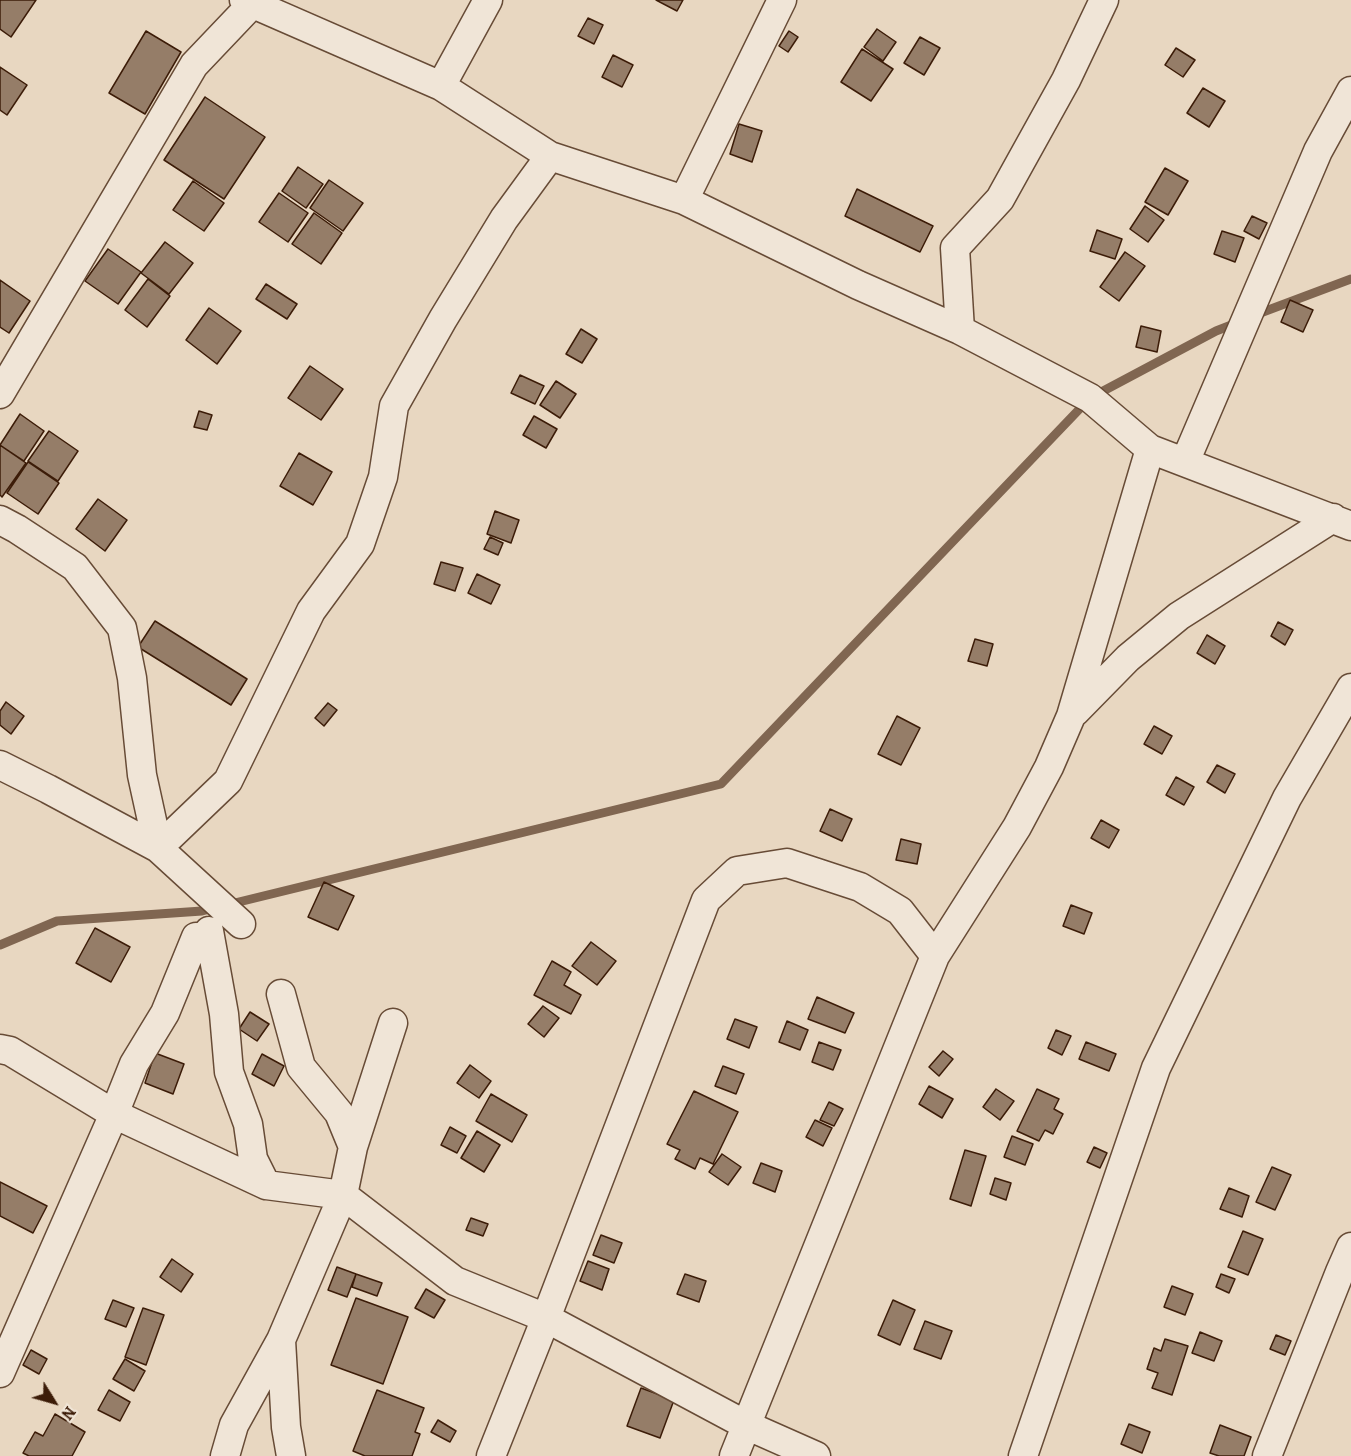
<!DOCTYPE html>
<html>
<head>
<meta charset="utf-8">
<style>
  body { margin:0 }
  #map { position:relative; width:1351px; height:1456px; overflow:hidden; background:#e8d7c1; font-family:Alegreya,serif }
  canvas { display:block }
  .north { position:absolute; left:24px; top:1372px; width:60px; height:60px; -webkit-text-stroke:4px #f0e5d7; paint-order:stroke; rotate:127deg; font-size:16px; font-weight:700; line-height:24px; text-align:center; color:#3c1c08 }
  .north::after { content:''; display:block; margin:auto; width:21px; height:27px; background:#3c1c08; clip-path:polygon(50% 0,100% 100%,50% 72%,0 100%) }
</style>
</head>
<body>
<div id="map">
<canvas width="1351" height="1456"></canvas>
<div class="north">N</div>
</div>
<script>
const ctx = document.querySelector('canvas').getContext('2d');
ctx.lineJoin = 'round';
function toPath(rows) {
  const path = new Path2D();
  for (const r of rows) {
    path.moveTo(r[0], r[1]);
    for (let i = 2; i < r.length; i += 2) path.lineTo(r[i], r[i + 1]);
  }
  return path;
}
function trace(path, color, width, dash) {
  ctx.strokeStyle = color;
  ctx.lineWidth = width;
  ctx.lineCap = dash ? 'butt' : 'round';
  ctx.setLineDash(dash || []);
  ctx.stroke(path);
}
function paint(path, color) {
  ctx.fillStyle = color;
  ctx.fill(path, 'evenodd');
}
const stream = toPath([
  [1255,315,1351,279],
  [0,945,57,921,202,911,721,784,1090,398,1216,331,1239,322]
]);
const building = toPath([
  [0,0,36,0,11,37,0,29,0,0],
  [656,0,683,0,677,11,656,0],
  [588,18,603,25,594,44,578,36,588,18],
  [877,29,896,42,883,61,864,47,877,29],
  [146,31,181,52,145,114,109,93,146,31],
  [789,31,798,37,788,52,779,46,789,31],
  [920,37,940,48,924,75,904,63,920,37],
  [1176,48,1195,60,1183,77,1165,65,1176,48],
  [862,49,893,69,871,101,841,82,862,49],
  [613,55,633,65,622,87,602,77,613,55],
  [0,67,27,85,7,115,0,110,0,67],
  [1203,88,1225,101,1209,127,1187,113,1203,88],
  [205,97,265,137,224,199,164,160,205,97],
  [739,124,762,131,752,162,730,154,739,124],
  [298,167,323,184,306,208,282,191,298,167],
  [1165,168,1188,181,1168,215,1145,202,1165,168],
  [329,180,363,203,343,231,310,208,329,180],
  [193,181,224,203,204,231,173,210,193,181],
  [857,189,933,226,920,252,845,216,857,189],
  [279,193,308,213,288,242,259,222,279,193],
  [1145,206,1164,220,1148,242,1130,229,1145,206],
  [314,213,342,233,321,264,292,244,314,213],
  [1252,216,1267,223,1259,239,1244,231,1252,216],
  [1097,230,1122,239,1115,259,1090,251,1097,230],
  [1222,231,1244,238,1235,262,1214,254,1222,231],
  [165,242,193,263,169,294,141,273,165,242],
  [108,249,141,272,118,304,85,281,108,249],
  [1125,252,1145,266,1119,301,1100,287,1125,252],
  [148,279,170,296,147,327,125,310,148,279],
  [0,280,30,301,9,333,0,327,0,280],
  [266,284,297,304,287,319,256,299,266,284],
  [1290,300,1313,310,1303,332,1281,322,1290,300],
  [209,308,241,331,217,364,186,340,209,308],
  [1141,326,1161,331,1157,352,1136,347,1141,326],
  [581,329,597,339,582,363,566,354,581,329],
  [310,366,343,389,321,420,288,398,310,366],
  [520,375,544,386,535,404,511,393,520,375],
  [556,381,576,394,560,418,540,405,556,381],
  [199,411,212,415,207,430,194,427,199,411],
  [20,414,44,431,24,461,0,445,20,414],
  [534,416,557,429,546,448,523,435,534,416],
  [49,431,78,451,58,481,28,461,49,431],
  [0,445,26,463,2,497,0,495,0,445],
  [299,453,332,472,313,505,280,486,299,453],
  [28,462,59,483,38,514,7,493,28,462],
  [98,499,127,520,105,551,76,529,98,499],
  [495,511,519,520,511,543,487,534,495,511],
  [490,537,503,543,498,555,484,549,490,537],
  [441,562,463,568,455,591,434,584,441,562],
  [477,574,500,585,491,604,468,593,477,574],
  [155,621,247,679,231,705,138,647,155,621],
  [1278,622,1293,630,1285,645,1271,636,1278,622],
  [1207,635,1225,646,1215,664,1197,653,1207,635],
  [975,639,993,644,987,666,968,661,975,639],
  [6,702,24,716,11,734,0,725,0,711,6,702],
  [328,703,337,710,324,726,315,718,328,703],
  [897,716,920,728,901,765,878,754,897,716],
  [1154,726,1172,736,1162,754,1144,744,1154,726],
  [1217,765,1235,774,1225,793,1207,782,1217,765],
  [1176,777,1194,787,1184,805,1166,795,1176,777],
  [830,809,852,819,842,841,820,831,830,809],
  [1101,820,1119,830,1109,848,1091,838,1101,820],
  [901,839,921,844,917,864,896,860,901,839],
  [324,882,354,896,338,930,308,917,324,882],
  [1071,905,1092,913,1084,934,1063,926,1071,905],
  [95,928,130,947,111,982,76,963,95,928],
  [591,942,616,961,597,985,572,966,591,942],
  [552,961,571,972,564,985,581,995,571,1014,534,995,552,961],
  [817,997,854,1013,845,1033,808,1019,817,997],
  [543,1006,559,1018,544,1037,528,1024,543,1006],
  [250,1012,269,1024,257,1041,239,1029,250,1012],
  [735,1019,757,1027,749,1048,727,1039,735,1019],
  [787,1021,808,1030,800,1050,779,1042,787,1021],
  [1056,1030,1071,1036,1062,1055,1048,1048,1056,1030],
  [819,1042,841,1050,833,1070,812,1062,819,1042],
  [1086,1042,1116,1054,1109,1071,1079,1059,1086,1042],
  [943,1051,953,1059,939,1076,929,1067,943,1051],
  [155,1053,184,1064,173,1094,145,1083,155,1053],
  [262,1054,284,1066,274,1086,252,1074,262,1054],
  [470,1065,491,1081,479,1098,457,1083,470,1065],
  [723,1066,744,1074,736,1094,715,1086,723,1066],
  [929,1086,953,1099,942,1118,919,1104,929,1086],
  [996,1089,1014,1101,1000,1120,983,1107,996,1089],
  [1037,1089,1059,1099,1054,1109,1063,1114,1053,1134,1045,1130,1039,1141,1017,1131,1037,1089],
  [694,1091,738,1112,713,1164,700,1158,695,1169,675,1159,680,1150,667,1144,694,1091],
  [491,1094,527,1115,512,1142,476,1121,491,1094],
  [829,1102,843,1109,834,1126,820,1120,829,1102],
  [815,1120,832,1128,823,1146,806,1137,815,1120],
  [450,1127,466,1136,457,1153,441,1145,450,1127],
  [477,1131,500,1145,484,1172,461,1158,477,1131],
  [1012,1136,1033,1144,1025,1165,1004,1157,1012,1136],
  [1094,1147,1107,1153,1100,1168,1087,1162,1094,1147],
  [965,1150,986,1156,971,1206,950,1199,965,1150],
  [722,1154,741,1167,728,1185,709,1172,722,1154],
  [761,1163,782,1171,775,1192,753,1183,761,1163],
  [1272,1167,1291,1175,1275,1210,1256,1202,1272,1167],
  [995,1178,1011,1183,1006,1200,990,1194,995,1178],
  [0,1182,47,1206,33,1233,0,1216,0,1182],
  [1229,1188,1249,1196,1242,1217,1220,1209,1229,1188],
  [471,1218,488,1224,483,1236,466,1230,471,1218],
  [1243,1231,1263,1239,1248,1275,1228,1267,1243,1231],
  [601,1235,622,1243,614,1263,593,1255,601,1235],
  [172,1259,193,1274,181,1292,160,1277,172,1259],
  [588,1261,609,1269,602,1290,580,1281,588,1261],
  [337,1267,356,1274,347,1297,328,1290,337,1267],
  [356,1274,382,1283,377,1296,352,1287,356,1274],
  [685,1274,706,1281,699,1302,677,1294,685,1274],
  [1221,1274,1235,1279,1229,1293,1216,1287,1221,1274],
  [1172,1286,1193,1294,1185,1315,1164,1307,1172,1286],
  [426,1289,445,1300,434,1318,415,1308,426,1289],
  [356,1298,408,1317,383,1384,331,1365,356,1298],
  [113,1300,134,1308,126,1327,105,1319,113,1300],
  [893,1300,915,1310,900,1345,878,1335,893,1300],
  [143,1308,164,1315,146,1365,125,1357,143,1308],
  [925,1321,952,1331,941,1359,914,1349,925,1321],
  [1200,1332,1222,1341,1214,1361,1192,1353,1200,1332],
  [1276,1335,1291,1341,1285,1355,1270,1349,1276,1335],
  [1165,1339,1188,1346,1172,1395,1152,1388,1158,1373,1147,1369,1154,1348,1161,1351,1165,1339],
  [31,1350,47,1359,39,1374,23,1365,31,1350],
  [125,1359,145,1371,134,1391,113,1379,125,1359],
  [641,1388,674,1400,660,1438,627,1426,641,1388],
  [109,1390,130,1402,120,1421,98,1410,109,1390],
  [377,1390,424,1408,415,1432,420,1434,412,1456,365,1456,353,1451,377,1390],
  [55,1414,85,1432,72,1456,29,1456,23,1453,35,1432,43,1436,55,1414],
  [438,1420,456,1431,450,1442,431,1432,438,1420],
  [1129,1424,1150,1432,1142,1453,1121,1444,1129,1424],
  [1220,1425,1251,1437,1244,1456,1219,1456,1210,1453,1220,1425]
]);
const minor = toPath([
  [244,0,441,86,550,156,684,200,858,285,960,330,1090,398,1150,449,1351,526],
  [441,86,488,0],
  [684,200,782,0],
  [960,330,955,248,1000,199,1066,80,1104,0],
  [0,394,194,65,252,4],
  [1185,462,1318,151,1351,91],
  [0,520,17,529,75,567,122,628,132,678,142,775,158,848],
  [1075,712,1128,658,1179,616,1333,518],
  [0,765,48,789,158,848,241,924],
  [158,848,228,781,311,611,360,544,383,477,394,406,443,319,504,219,550,156],
  [209,931,224,1014,229,1072,248,1124,253,1159,266,1185],
  [281,994,301,1067,339,1113,353,1147],
  [0,1049,10,1051,114,1114,266,1185,343,1195,455,1281,546,1318,746,1425,816,1456],
  [281,1340,286,1427,291,1456],
  [0,1373,114,1114,134,1064,165,1013,196,937],
  [225,1456,234,1425,281,1340,343,1195,353,1147,393,1023],
  [491,1456,546,1318,706,900,737,871,787,863,860,887,900,911,935,956],
  [734,1456,935,956,1017,827,1049,767,1071,716,1150,449],
  [1023,1456,1156,1068,1287,798,1351,688],
  [1267,1456,1340,1272,1351,1247]
]);
trace(stream, '#806651', 9);
paint(building, '#957d68');
trace(building, '#3c1c08', 1.5);
trace(minor, '#674b36', 31);
trace(minor, '#f0e5d7', 28);
</script>
</body>
</html>
